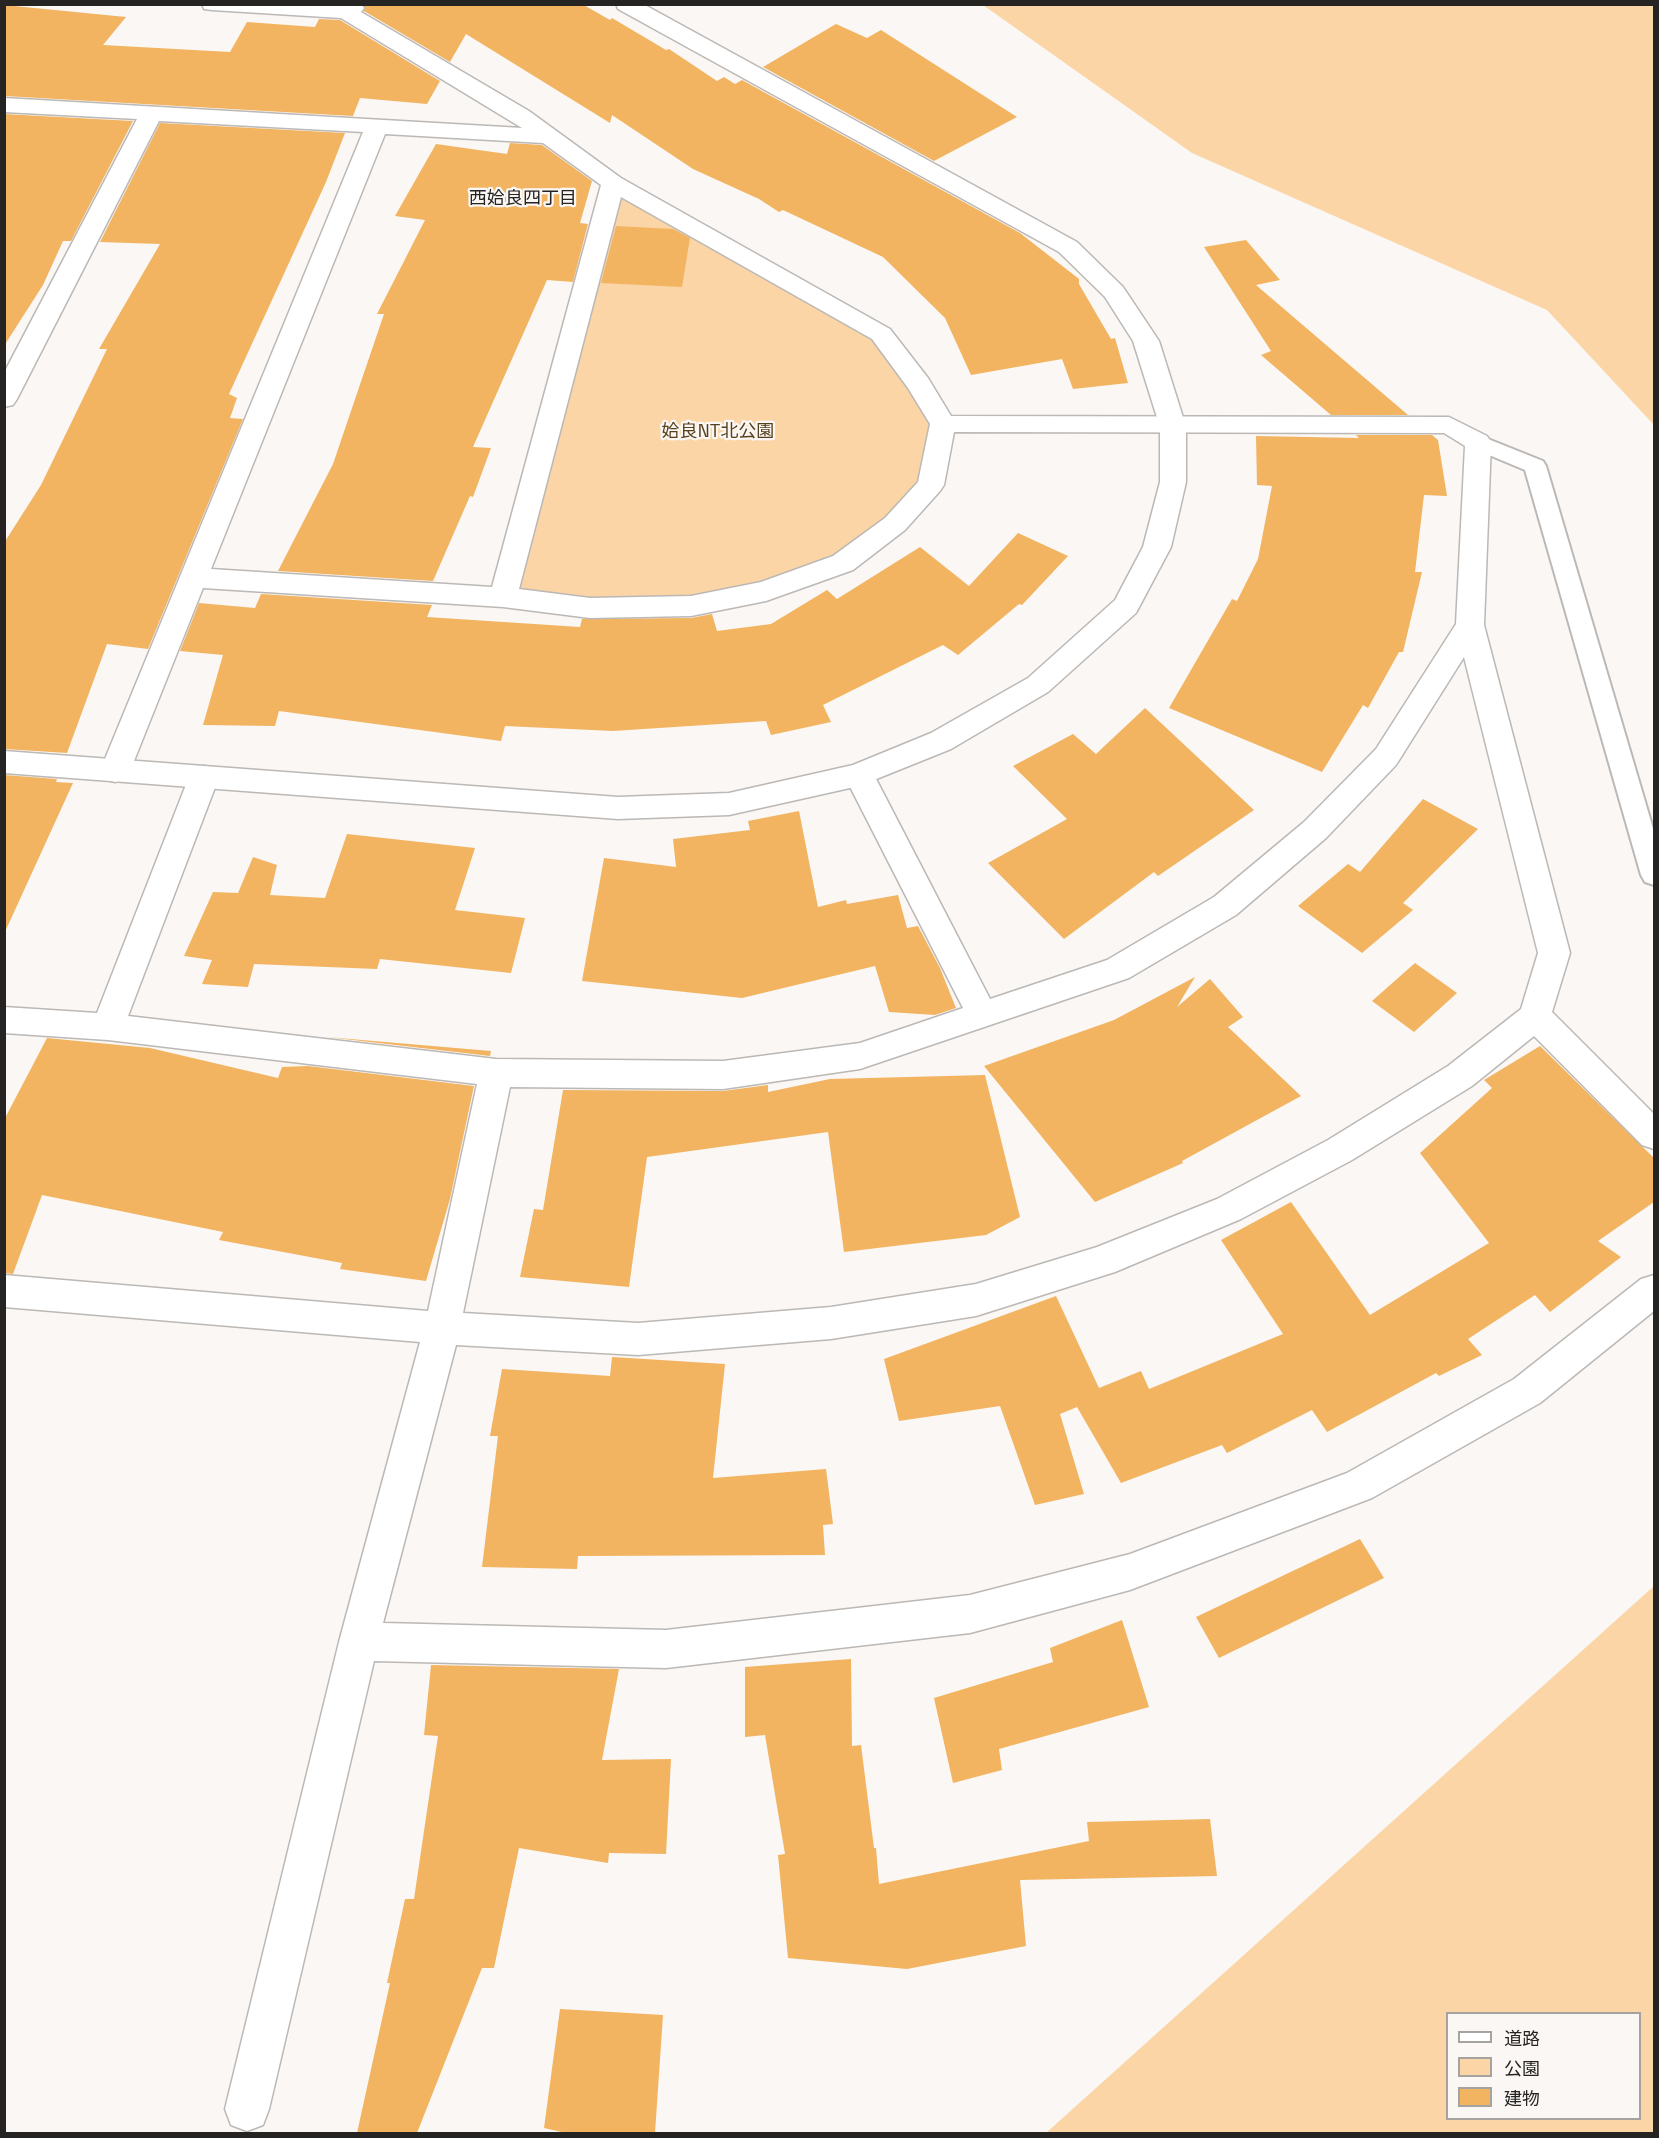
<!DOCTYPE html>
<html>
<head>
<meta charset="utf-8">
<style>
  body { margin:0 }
  #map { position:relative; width:1659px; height:2138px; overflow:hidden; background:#faf7f4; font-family:"Space Grotesk","Noto Sans JP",sans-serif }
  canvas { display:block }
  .frame { position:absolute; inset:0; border:6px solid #252423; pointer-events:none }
  .legend { position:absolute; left:1446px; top:2012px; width:195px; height:108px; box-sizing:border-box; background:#faf7f4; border:2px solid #a5a3a0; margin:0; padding:8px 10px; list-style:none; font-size:18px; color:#252423 }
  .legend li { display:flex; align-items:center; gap:12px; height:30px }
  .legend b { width:30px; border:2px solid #a5a3a0 }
</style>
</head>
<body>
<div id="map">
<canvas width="1659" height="2138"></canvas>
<div class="frame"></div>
<ul class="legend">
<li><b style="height:8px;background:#fff"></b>道路</li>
<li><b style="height:16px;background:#fbd5a6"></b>公園</li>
<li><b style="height:16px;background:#f2b461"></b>建物</li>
</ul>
</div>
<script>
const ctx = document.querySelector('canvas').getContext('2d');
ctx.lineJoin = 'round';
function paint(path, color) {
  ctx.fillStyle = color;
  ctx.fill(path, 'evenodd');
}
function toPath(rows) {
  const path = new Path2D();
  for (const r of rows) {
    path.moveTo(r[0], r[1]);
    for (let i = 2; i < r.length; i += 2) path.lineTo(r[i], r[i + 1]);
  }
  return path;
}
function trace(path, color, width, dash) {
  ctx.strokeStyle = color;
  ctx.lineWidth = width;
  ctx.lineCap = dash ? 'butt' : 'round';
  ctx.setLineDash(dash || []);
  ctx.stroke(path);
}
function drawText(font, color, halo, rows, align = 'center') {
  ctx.font = font + ' "Space Grotesk","Noto Sans JP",sans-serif';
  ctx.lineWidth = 4.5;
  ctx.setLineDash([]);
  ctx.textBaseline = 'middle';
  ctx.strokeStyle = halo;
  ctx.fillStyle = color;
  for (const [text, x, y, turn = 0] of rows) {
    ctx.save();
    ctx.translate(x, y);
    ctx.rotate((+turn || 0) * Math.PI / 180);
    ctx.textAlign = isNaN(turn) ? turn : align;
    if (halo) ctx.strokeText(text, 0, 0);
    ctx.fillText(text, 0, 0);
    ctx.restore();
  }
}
const green = toPath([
  [983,5,1654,5,1654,425,1547,310,1192,153],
  [613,183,881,334,943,424,931,485,843,563,691,606,503,597],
  [1654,1586,1654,2133,1046,2133],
  [1448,2014,1640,2014,1640,2118,1448,2118]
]);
const building = toPath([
  [364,4,582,4,610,20,612,18,666,50,669,49,717,81,724,77,735,84,742,80,1020,233,1079,279,1079,284,1111,339,1115,338,1128,383,1073,389,1062,359,971,375,945,318,883,257,783,210,779,212,759,199,693,169,612,115,610,123,466,34,450,62,364,11],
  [4,5,126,17,103,45,230,52,247,22,315,27,319,19,340,20,440,81,427,104,360,98,353,116,4,96],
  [836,24,867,38,881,30,1017,117,934,161,763,67],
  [4,114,133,121,71,241,63,241,43,285,4,346],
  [160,123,345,133,326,182,229,394,237,398,230,418,243,419,148,649,107,644,67,753,4,749,4,543,41,485,107,349,99,349,160,244,100,242],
  [510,143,542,145,592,181,580,223,588,224,573,282,547,280,473,447,491,448,473,497,470,496,433,581,278,571,333,464,384,314,377,314,425,220,395,216,436,144,507,154],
  [616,226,673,229,690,238,682,287,601,283],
  [1246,240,1280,280,1256,285,1408,415,1331,415,1261,355,1271,351,1204,247],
  [1356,435,1432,435,1438,440,1447,496,1424,495,1415,572,1422,572,1403,652,1399,652,1368,708,1363,705,1322,772,1169,708,1232,599,1237,601,1258,559,1272,486,1257,485,1256,436,1359,438],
  [1018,533,1068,556,1022,605,1019,604,958,655,943,645,823,705,831,722,771,735,766,721,613,731,505,726,501,741,279,711,275,726,203,725,223,655,180,651,199,603,255,608,261,594,432,605,427,617,580,627,582,619,691,618,712,614,717,631,771,624,827,590,837,599,920,547,969,586],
  [1145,708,1254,810,1158,876,1154,872,1064,939,988,863,1067,819,1013,766,1073,734,1096,754],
  [4,775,57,779,56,782,73,783,4,934],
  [1423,799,1478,829,1403,903,1413,910,1362,953,1298,906,1348,864,1360,872],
  [799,811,818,907,846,900,847,904,898,895,907,928,918,926,940,968,956,1008,935,1015,889,1012,875,966,742,998,582,981,604,858,676,867,673,839,750,830,748,821],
  [347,834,475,848,455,910,525,918,511,973,380,959,377,969,254,964,248,987,202,984,212,960,184,956,213,892,238,893,253,857,277,865,270,895,325,898],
  [1415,963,1457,993,1414,1032,1372,1001],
  [1195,977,1177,1007,1210,979,1243,1017,1228,1027,1301,1096,1182,1161,1183,1163,1095,1202,984,1066,1114,1020],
  [327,1037,491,1051,490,1056],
  [47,1038,150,1048,278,1078,282,1067,308,1066,474,1086,450,1199,426,1281,340,1269,342,1263,219,1240,223,1232,42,1195,13,1274,4,1273,4,1120],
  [1540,1046,1654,1158,1654,1202,1598,1241,1621,1257,1550,1312,1535,1295,1468,1339,1482,1355,1439,1376,1436,1373,1327,1432,1312,1410,1227,1453,1222,1445,1121,1483,1077,1407,1060,1414,1084,1494,1035,1505,1000,1406,899,1421,884,1359,1056,1296,1099,1388,1141,1371,1149,1389,1283,1334,1221,1240,1291,1202,1370,1315,1489,1243,1420,1153,1492,1088,1484,1080],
  [985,1075,1020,1217,986,1235,844,1252,828,1132,647,1157,629,1287,520,1277,534,1209,543,1210,563,1090,723,1091,768,1085,768,1092,830,1079],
  [612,1357,725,1364,713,1478,826,1469,833,1524,823,1525,825,1555,578,1556,577,1569,482,1567,498,1436,490,1436,502,1369,610,1376],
  [1360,1539,1384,1578,1219,1658,1196,1617],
  [1122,1620,1149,1707,999,1749,1002,1770,953,1783,934,1698,1053,1662,1050,1648],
  [851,1659,852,1746,861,1745,874,1848,876,1848,879,1884,1089,1841,1087,1822,1210,1819,1217,1876,1020,1880,1026,1946,907,1969,788,1958,778,1855,785,1854,765,1735,745,1737,745,1667],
  [431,1665,619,1669,602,1760,671,1759,666,1854,609,1853,608,1863,519,1848,494,1968,482,1968,417,2133,357,2133,390,1983,387,1983,405,1899,414,1899,438,1736,424,1735],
  [560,2009,663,2015,655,2133,566,2133,544,2128]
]);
const service = toPath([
  [1478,435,1543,461,1546,466,1654,832,1654,885,1645,882,1641,875,1525,470,1470,447,1467,442,1470,437,1478,435]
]);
const minor = toPath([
  [202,4,361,4,364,8,361,12,529,111,621,178,890,329,928,378,951,416,1449,417,1487,436,1491,442,1484,625,1570,953,1552,1012,1654,1114,1654,1149,1642,1145,1534,1036,1472,1086,1352,1160,1241,1219,1115,1272,976,1316,831,1339,638,1355,456,1345,383,1623,666,1630,970,1595,1130,1554,1347,1473,1514,1379,1641,1279,1654,1275,1654,1311,1540,1403,1372,1498,1130,1590,970,1633,666,1668,374,1661,269,2109,263,2125,247,2131,231,2125,225,2109,339,1642,420,1342,4,1307,4,1275,428,1311,477,1084,108,1040,4,1033,4,1007,97,1013,189,777,193,769,204,766,215,769,219,777,128,1016,496,1059,723,1061,860,1043,963,1008,844,775,848,767,859,764,870,767,874,775,990,999,1107,960,1214,897,1304,822,1376,749,1456,624,1465,446,1444,433,954,432,944,485,940,491,905,530,853,570,766,601,691,616,590,618,503,607,203,588,130,771,126,779,115,782,104,779,100,771,363,132,159,121,17,399,13,405,4,407,4,373,137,119,4,112,4,98,522,128,341,18,212,10,204,9,202,4],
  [385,134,543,143,601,185,492,587,211,569,385,134],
  [621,197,872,339,908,388,930,424,918,482,885,518,833,556,761,582,691,596,590,598,519,589,621,197],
  [1464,657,1538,953,1521,1009,1448,1066,1328,1140,1217,1199,1097,1247,976,1284,831,1307,638,1323,463,1313,510,1087,723,1089,860,1069,1129,978,1236,915,1326,838,1396,765,1464,657]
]);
const tertiary = toPath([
  [616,4,643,4,1077,242,1123,287,1159,341,1186,427,1186,482,1171,547,1136,613,1048,692,951,749,859,786,729,815,618,819,4,773,4,751,618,797,729,793,853,765,931,733,1028,678,1115,600,1143,547,1160,482,1160,427,1133,341,1105,297,1059,252,618,9,616,4]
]);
const farNeighbourhoodnames = [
  ["西姶良四丁目",523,199]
];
const farParknames = [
  ["姶良NT北公園",718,432]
];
paint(green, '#fbd5a6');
paint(building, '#f2b461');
trace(service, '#bbb8b5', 4);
trace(minor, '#bbb8b5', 3);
trace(tertiary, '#bbb8b5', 3);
paint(service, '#fff');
paint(minor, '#fff');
paint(tertiary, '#fff');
drawText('18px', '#252423', '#faf7f4', farNeighbourhoodnames);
drawText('18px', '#59401d', '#faf7f4', farParknames);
</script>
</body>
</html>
